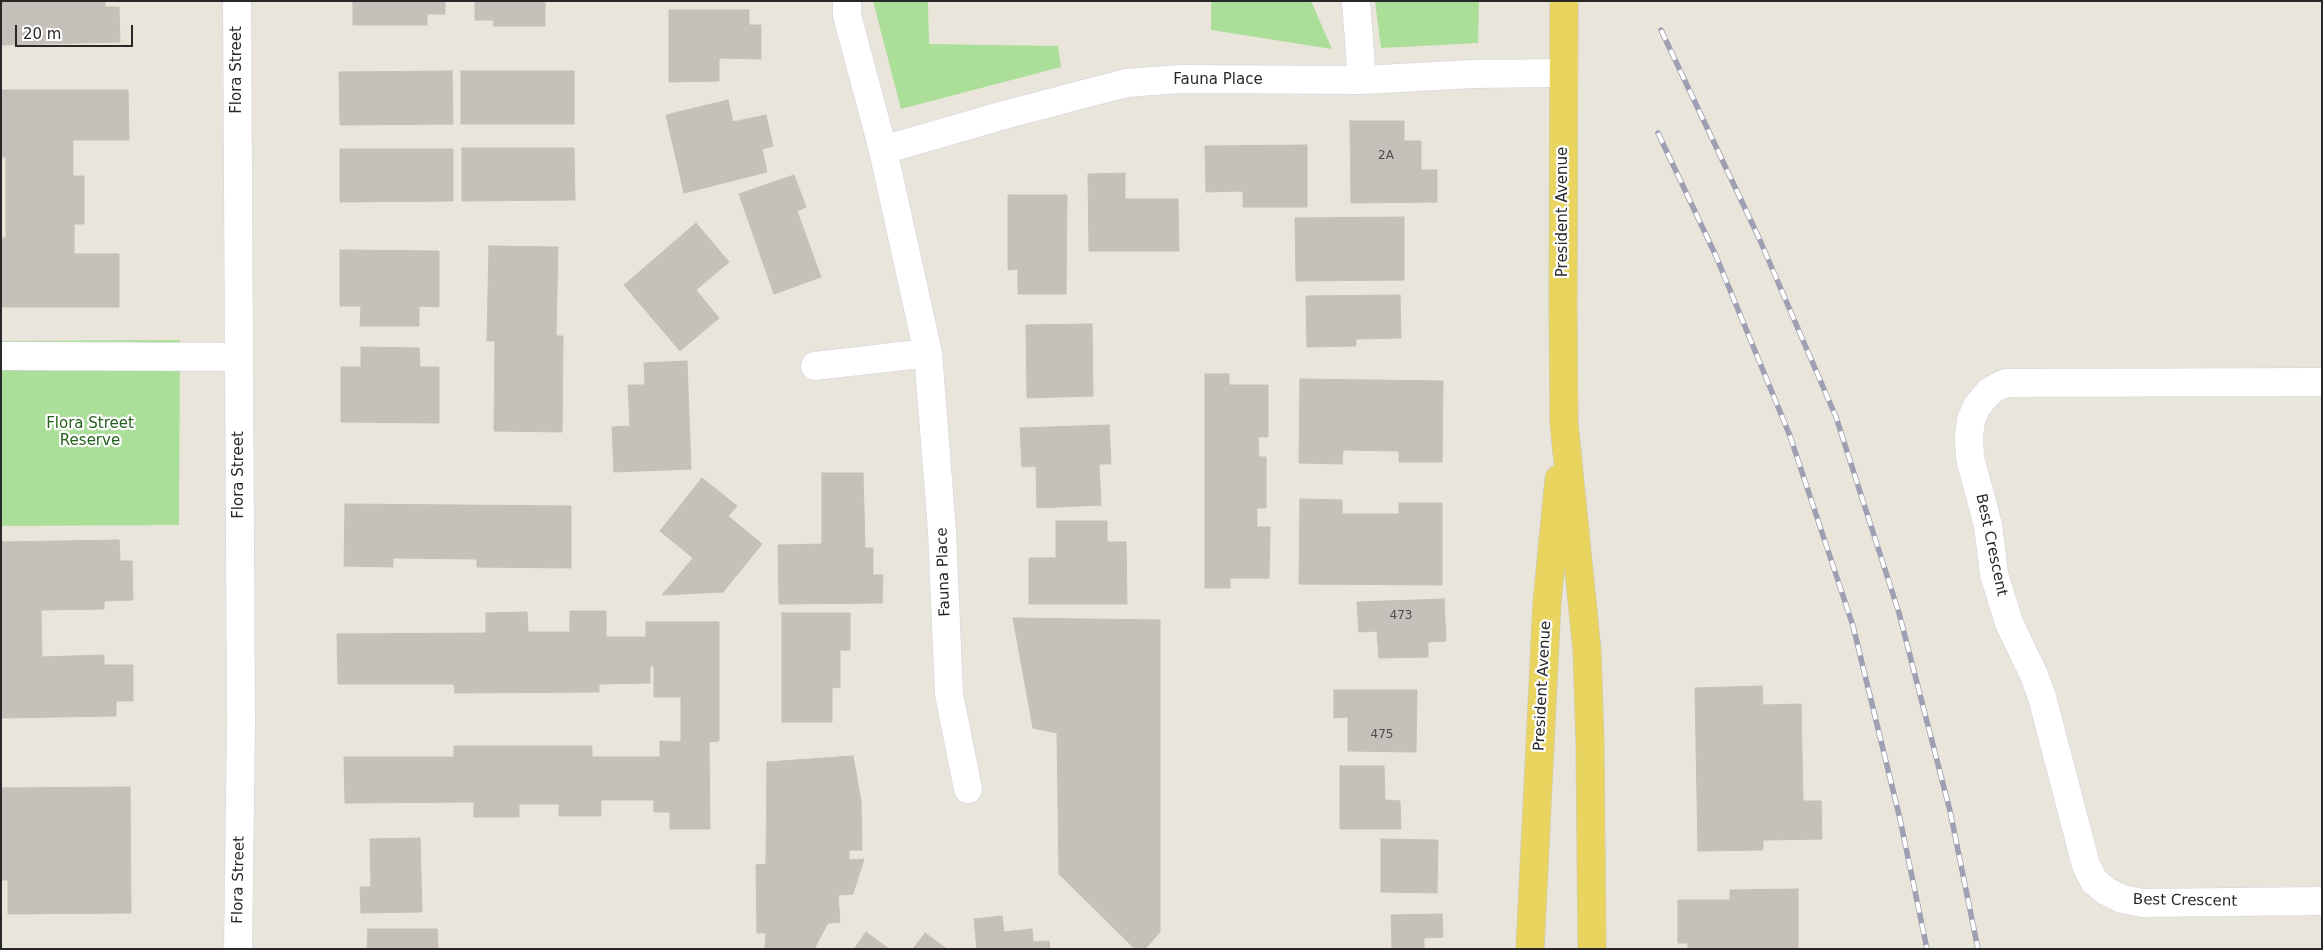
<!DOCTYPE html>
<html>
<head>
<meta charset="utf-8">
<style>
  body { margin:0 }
  #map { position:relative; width:2323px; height:950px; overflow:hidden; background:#eae5da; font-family:"DejaVu Sans",sans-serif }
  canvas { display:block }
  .frame { position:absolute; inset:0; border:2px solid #282828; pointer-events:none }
  .scale { position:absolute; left:15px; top:25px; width:118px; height:22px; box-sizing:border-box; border:2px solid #282828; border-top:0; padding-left:6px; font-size:15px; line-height:18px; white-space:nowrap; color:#282828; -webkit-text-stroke:4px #fff; paint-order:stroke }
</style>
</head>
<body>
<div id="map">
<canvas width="2323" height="950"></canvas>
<div class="frame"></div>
<div class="scale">20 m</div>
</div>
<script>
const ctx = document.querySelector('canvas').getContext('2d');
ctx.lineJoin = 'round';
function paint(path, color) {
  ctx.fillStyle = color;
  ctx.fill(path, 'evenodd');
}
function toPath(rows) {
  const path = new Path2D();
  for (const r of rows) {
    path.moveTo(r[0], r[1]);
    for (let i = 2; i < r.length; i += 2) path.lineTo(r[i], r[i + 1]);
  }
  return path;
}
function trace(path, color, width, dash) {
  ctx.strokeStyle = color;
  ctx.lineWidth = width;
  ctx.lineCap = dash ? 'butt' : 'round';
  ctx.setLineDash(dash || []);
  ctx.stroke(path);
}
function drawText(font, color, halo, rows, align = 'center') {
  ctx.font = font + ' "DejaVu Sans",sans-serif';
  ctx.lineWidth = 4.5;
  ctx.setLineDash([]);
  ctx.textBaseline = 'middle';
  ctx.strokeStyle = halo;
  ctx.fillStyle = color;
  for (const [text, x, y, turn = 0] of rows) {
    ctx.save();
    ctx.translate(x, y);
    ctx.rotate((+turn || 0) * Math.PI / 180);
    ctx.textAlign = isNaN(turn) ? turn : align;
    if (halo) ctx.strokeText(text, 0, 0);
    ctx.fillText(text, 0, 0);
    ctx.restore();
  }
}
const green = toPath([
  [873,1,928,1,929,44,1058,46,1061,67,901,109],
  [1211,1,1311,1,1332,49,1211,30],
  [1375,1,1479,1,1478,43,1381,48],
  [180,340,179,525,1,526,1,341]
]);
const building = toPath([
  [1,1,105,1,105,7,119,7,120,42,1,45,1,1],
  [353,1,445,1,445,14,427,14,427,25,353,25,353,1],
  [475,1,545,1,545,26,493,26,494,20,475,20,475,1],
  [669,10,749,10,749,25,761,25,761,59,719,58,719,81,669,82,669,10],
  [452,71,453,124,340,125,339,72,452,71],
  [461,71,574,71,574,124,461,124,461,71],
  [1,90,128,90,129,140,73,140,73,176,84,176,84,224,74,224,74,254,119,254,119,307,1,307,1,238,6,238,6,157,1,157,1,90],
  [728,100,733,122,766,115,773,146,762,149,767,172,684,193,666,115,728,100],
  [1350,121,1404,121,1404,141,1421,141,1421,170,1437,170,1437,202,1351,203,1350,121],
  [1307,145,1307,207,1243,207,1243,191,1206,192,1205,146,1307,145],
  [462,148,574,148,575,200,462,201,462,148],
  [340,149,453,149,453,201,340,202,340,149],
  [1125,173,1125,199,1178,199,1179,251,1089,251,1088,174,1125,173],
  [794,175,806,207,797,211,821,277,774,294,739,194,794,175],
  [1008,195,1067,195,1066,294,1018,294,1018,269,1008,270,1008,195],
  [1404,217,1404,280,1296,281,1295,218,1404,217],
  [696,223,729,262,696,290,719,318,680,351,624,285,696,223],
  [489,246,558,247,556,336,563,336,562,432,494,431,495,341,487,341,489,246],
  [340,250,439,251,439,307,419,306,419,326,360,326,361,306,340,306,340,250],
  [1400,295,1401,338,1356,339,1356,346,1307,347,1306,296,1400,295],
  [1092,324,1093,396,1027,398,1026,325,1092,324],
  [361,347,419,348,420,367,439,367,439,423,341,422,341,367,361,367,361,347],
  [687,361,691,469,614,472,612,427,630,426,628,385,645,385,644,363,687,361],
  [1205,374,1229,374,1229,385,1268,385,1268,437,1258,437,1259,457,1266,457,1266,508,1257,508,1257,527,1270,527,1269,578,1230,578,1230,588,1205,588,1205,374],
  [1300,379,1443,381,1442,462,1399,462,1399,451,1343,450,1342,464,1299,463,1300,379],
  [1109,425,1111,464,1099,464,1101,505,1037,508,1036,466,1022,467,1020,428,1109,425],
  [822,473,863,473,865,548,873,548,873,575,883,575,882,603,779,604,778,545,822,544,822,473],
  [702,478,737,506,728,516,762,544,723,592,662,595,693,558,660,531,702,478],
  [1300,499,1342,500,1342,514,1399,514,1399,503,1442,503,1442,585,1299,584,1300,499],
  [345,504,571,506,571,568,477,567,477,559,393,558,393,567,344,566,345,504],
  [1056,521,1107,521,1107,542,1126,542,1127,604,1029,604,1029,558,1056,558,1056,521],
  [119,540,120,561,132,561,133,600,104,601,104,609,41,610,42,657,104,655,104,665,133,665,133,701,116,701,116,716,1,718,1,542,119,540],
  [1444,599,1446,641,1428,642,1428,657,1379,658,1377,631,1359,632,1357,602,1444,599],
  [570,611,606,611,606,637,646,637,646,622,719,622,719,741,709,742,710,829,670,829,670,812,654,812,654,800,601,800,601,816,559,816,559,804,519,804,519,817,474,817,474,802,345,803,344,757,454,757,454,746,592,746,592,757,660,757,660,741,681,742,681,697,654,697,654,666,650,666,650,683,599,684,599,692,455,693,454,684,338,684,337,634,486,633,486,613,527,612,528,632,570,632,570,611],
  [782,613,850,613,850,650,840,650,840,687,832,688,832,722,782,722,782,613],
  [1013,618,1160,620,1160,932,1145,949,1135,949,1059,874,1057,733,1033,728,1013,618],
  [1762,686,1763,705,1801,704,1803,801,1821,801,1822,839,1763,840,1763,850,1698,851,1695,688,1762,686],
  [1334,690,1417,690,1416,752,1348,751,1348,717,1334,718,1334,690],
  [853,756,861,801,862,850,849,850,849,860,864,859,853,894,838,895,840,922,828,923,814,949,765,949,766,933,757,933,756,865,766,864,767,762,853,756],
  [1340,766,1384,766,1385,800,1400,801,1401,829,1340,829,1340,766],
  [130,787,131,913,8,914,8,880,1,880,1,788,130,787],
  [420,838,422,912,361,913,360,887,371,887,370,839,420,838],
  [1381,839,1438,840,1437,893,1381,892,1381,839],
  [1798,889,1798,949,1688,949,1688,943,1678,943,1678,900,1730,900,1730,890,1798,889],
  [1442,914,1443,937,1424,938,1424,949,1392,949,1391,915,1442,914],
  [1002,916,1004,932,1032,929,1033,942,1049,941,1050,949,977,949,974,919,1002,916],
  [368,929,437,929,438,949,367,949,368,929],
  [866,932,889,949,854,949,866,932],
  [925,933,947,949,913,949,925,933]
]);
const minor = toPath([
  [237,1,241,722,238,949],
  [847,1,847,15,883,150,928,353,942,531,949,694,968,789],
  [1356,1,1362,80],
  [883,150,1004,115,1126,83,1181,79,1362,80,1472,74,1563,73],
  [1,356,239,357],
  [815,366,928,353],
  [2322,382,2005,383,1990,391,1977,406,1971,420,1969,437,1970,458,1988,525,1994,574,2009,623,2034,675,2042,697,2086,865,2094,881,2106,891,2122,899,2143,903,2322,901]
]);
const major = toPath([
  [1564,1,1563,305,1564,423,1587,651,1590,743,1592,949],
  [1530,949,1547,602,1559,479]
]);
const rail = toPath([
  [1661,30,1759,238,1836,417,1899,613,1950,811,1978,949],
  [1658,133,1716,256,1790,436,1853,626,1900,819,1927,949]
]);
const numberNames = [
  ["2A",1386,156],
  ["473",1401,616],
  ["475",1382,735]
];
const streetNames = [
  ["Flora Street",237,70,-90],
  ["Fauna Place",1218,80],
  ["President Avenue",1563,212,-90],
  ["Flora Street",239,475,-90],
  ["Best Crescent",1991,545,78],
  ["Fauna Place",944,572,-92],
  ["President Avenue",1543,686,-87],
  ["Flora Street",239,880,-89],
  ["Best Crescent",2185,901,1]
];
const parkNames = [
  ["Flora Street",90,424],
  ["Reserve",90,441]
];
paint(green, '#abdf99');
paint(building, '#c5c1ba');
trace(building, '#c5c0b4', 1);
trace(minor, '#d0d2e1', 29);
trace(major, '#c7c7c7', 29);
trace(minor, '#fff', 28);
trace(major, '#e9d460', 28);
trace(rail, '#9e9fb2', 5.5);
trace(rail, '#fff', 4, [11]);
drawText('12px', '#4f4e4c', null, numberNames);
drawText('15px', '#282828', '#fff', streetNames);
drawText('15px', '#25611d', '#fff', parkNames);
</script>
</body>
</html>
